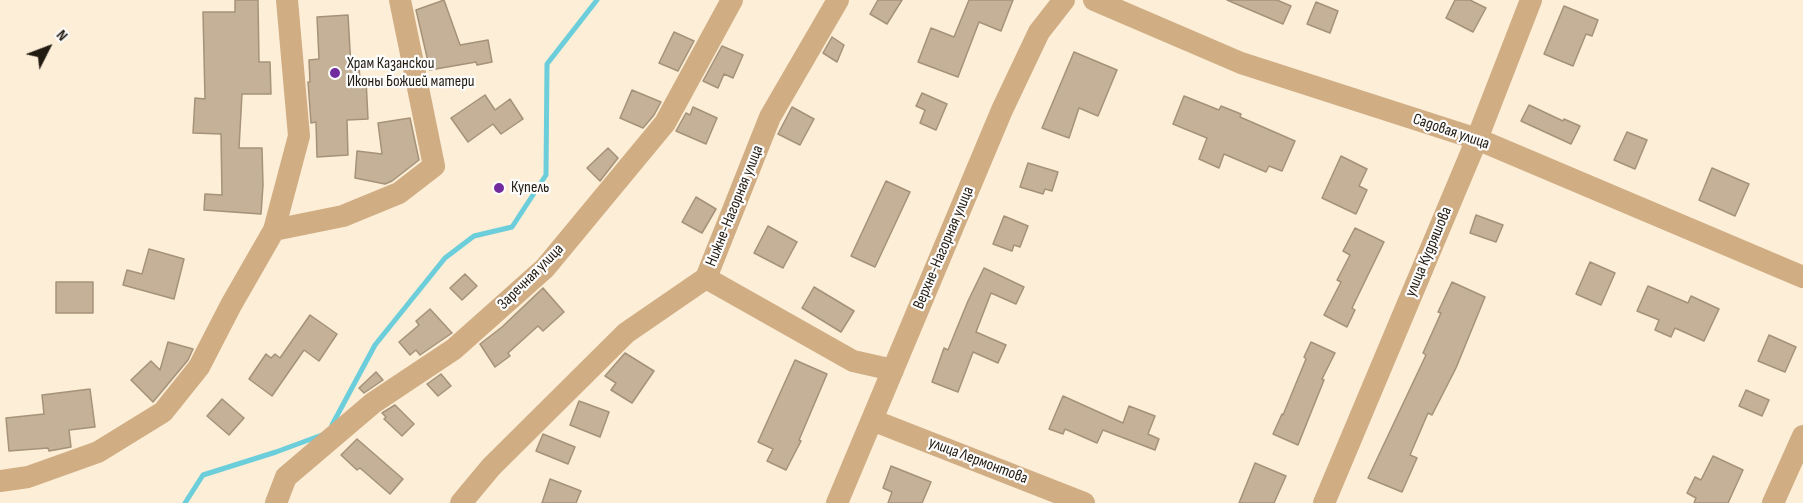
<!DOCTYPE html>
<html>
<head>
<meta charset="utf-8">
<style>
  body { margin:0 }
  #map { position:relative; width:1803px; height:503px; overflow:hidden; background:#fceed7; font-family:"Sofia Sans Condensed",sans-serif }
  canvas { display:block }
  .north { position:absolute; left:18px; top:18px; width:60px; height:60px; -webkit-text-stroke:4px #fdfdfd; paint-order:stroke; rotate:48deg; font-size:16px; font-weight:700; line-height:24px; text-align:center; color:#221b11 }
  .north::after { content:''; display:block; margin:auto; width:21px; height:27px; background:#221b11; clip-path:polygon(50% 0,100% 100%,50% 72%,0 100%) }
</style>
</head>
<body>
<div id="map">
<canvas width="1803" height="503"></canvas>
<div class="north">N</div>
</div>
<script>
const ctx = document.querySelector('canvas').getContext('2d');
ctx.lineJoin = 'round';
function toPath(rows) {
  const path = new Path2D();
  for (const r of rows) {
    path.moveTo(r[0], r[1]);
    for (let i = 2; i < r.length; i += 2) path.lineTo(r[i], r[i + 1]);
  }
  return path;
}
function trace(path, color, width, dash) {
  ctx.strokeStyle = color;
  ctx.lineWidth = width;
  ctx.lineCap = dash ? 'butt' : 'round';
  ctx.setLineDash(dash || []);
  ctx.stroke(path);
}
function paint(path, color) {
  ctx.fillStyle = color;
  ctx.fill(path, 'evenodd');
}
function drawText(font, color, halo, rows, align = 'center') {
  ctx.font = font + ' "Sofia Sans Condensed",sans-serif';
  ctx.lineWidth = 4.5;
  ctx.setLineDash([]);
  ctx.textBaseline = 'middle';
  ctx.strokeStyle = halo;
  ctx.fillStyle = color;
  for (const [text, x, y, turn = 0] of rows) {
    ctx.save();
    ctx.translate(x, y);
    ctx.rotate((+turn || 0) * Math.PI / 180);
    ctx.textAlign = isNaN(turn) ? turn : align;
    if (halo) ctx.strokeText(text, 0, 0);
    ctx.fillText(text, 0, 0);
    ctx.restore();
  }
}
const stream = toPath([
  [332,425,375,345,445,258,474,236,512,227,546,175,547,64,597,0],
  [185,503,203,475,276,452,322,435]
]);
const building = toPath([
  [235,0,258,0,259,62,270,62,271,94,242,94,239,148,262,148,263,185,261,214,204,210,205,194,222,195,221,134,193,133,195,98,205,99,203,12,235,12,235,0],
  [444,0,460,45,488,40,492,62,477,65,476,62,430,70,416,10,444,0],
  [878,0,902,0,887,24,870,14,878,0],
  [969,0,1013,0,1001,31,979,22,958,77,918,62,931,28,954,37,969,0],
  [1227,0,1277,0,1291,6,1283,24,1227,0],
  [1455,0,1470,0,1486,8,1473,32,1446,18,1455,0],
  [1316,2,1338,11,1330,33,1307,24,1316,2],
  [1564,6,1598,20,1592,36,1586,34,1573,66,1544,54,1564,6],
  [348,15,351,67,359,67,360,80,366,79,368,119,347,120,348,155,317,157,316,122,311,123,308,82,310,82,309,60,319,59,317,17,348,15],
  [674,32,694,41,678,71,659,63,674,32],
  [832,37,844,45,837,62,823,53,832,37],
  [722,46,743,55,733,78,724,74,718,88,703,81,722,46],
  [1074,52,1117,70,1098,116,1079,108,1069,138,1042,128,1074,52],
  [632,90,661,102,654,115,643,128,620,118,632,90],
  [922,93,947,104,936,130,920,123,925,110,916,106,922,93],
  [485,95,495,110,510,99,523,119,501,134,493,124,468,142,451,118,485,95],
  [1184,96,1219,110,1221,106,1241,114,1240,117,1295,141,1282,171,1269,166,1266,172,1224,154,1219,168,1199,159,1207,138,1173,124,1184,96],
  [1529,105,1563,121,1564,119,1580,126,1571,144,1521,121,1529,105],
  [693,107,717,118,706,144,676,131,686,113,690,115,693,107],
  [792,107,814,119,800,145,778,134,792,107],
  [410,118,419,160,392,181,385,184,355,178,357,151,382,154,378,123,410,118],
  [1627,132,1647,140,1635,169,1614,160,1627,132],
  [608,148,618,158,600,181,587,168,608,148],
  [1341,156,1367,169,1359,186,1367,190,1356,214,1322,198,1341,156],
  [1028,163,1058,172,1052,191,1045,189,1043,194,1020,187,1028,163],
  [1712,168,1749,184,1735,216,1699,200,1712,168],
  [886,181,910,192,875,267,851,256,886,181],
  [696,197,716,209,702,233,682,222,696,197],
  [1476,215,1503,225,1496,242,1470,233,1476,215],
  [1004,216,1028,226,1020,247,1014,245,1012,251,993,244,1004,216],
  [768,226,797,242,783,268,754,253,768,226],
  [1355,228,1384,242,1352,308,1355,310,1347,327,1324,315,1341,282,1337,280,1350,255,1343,251,1355,228],
  [149,249,184,259,174,299,123,285,127,270,142,274,149,249],
  [1590,262,1615,273,1601,305,1576,294,1590,262],
  [984,268,1024,287,1016,304,991,293,976,332,1006,345,998,363,973,352,958,392,932,382,944,348,948,350,968,301,984,268],
  [465,274,477,286,462,300,450,288,465,274],
  [56,282,93,282,93,313,56,313,56,282],
  [1452,282,1485,297,1456,368,1432,415,1428,413,1410,455,1417,458,1402,492,1368,478,1426,355,1423,353,1441,313,1438,312,1452,282],
  [1648,286,1688,303,1691,296,1719,309,1704,341,1675,328,1671,337,1655,330,1659,320,1637,311,1648,286],
  [814,287,854,311,841,332,802,308,814,287],
  [543,288,564,312,543,331,538,326,508,353,510,356,495,367,480,344,502,327,543,288],
  [430,309,452,333,420,355,416,350,410,355,399,342,419,325,416,321,430,309],
  [310,315,337,334,319,361,304,350,272,396,249,379,266,354,271,358,275,354,280,358,310,315],
  [1769,335,1796,347,1785,372,1758,361,1769,335],
  [168,342,193,349,188,360,153,402,131,380,151,361,160,370,168,342],
  [1311,342,1335,353,1322,379,1324,380,1298,445,1273,434,1282,414,1283,415,1306,359,1304,357,1311,342],
  [625,353,654,371,632,403,611,390,616,383,605,376,625,353],
  [795,360,827,374,799,440,801,441,786,470,767,461,773,449,758,442,795,360],
  [376,372,383,380,364,393,359,388,376,372],
  [441,374,451,386,438,396,427,384,441,374],
  [90,389,95,427,69,430,71,447,49,451,48,448,9,451,6,418,44,414,42,395,90,389],
  [1746,390,1769,400,1762,416,1739,406,1746,390],
  [1063,396,1123,423,1129,406,1155,416,1148,434,1159,439,1155,450,1103,430,1097,443,1065,429,1063,434,1049,429,1063,396],
  [222,399,244,418,229,435,207,416,222,399],
  [579,401,609,412,600,437,570,425,579,401],
  [395,405,414,424,402,436,384,419,386,417,382,413,395,405],
  [543,434,575,447,568,464,536,451,543,434],
  [357,439,403,479,390,494,360,468,357,470,341,455,357,439],
  [1713,456,1743,470,1728,503,1694,503,1696,498,1687,493,1695,477,1701,480,1713,456],
  [1255,463,1286,476,1274,503,1239,503,1255,463],
  [891,466,931,482,922,503,888,503,892,492,883,488,891,466],
  [550,479,581,491,576,503,542,503,550,479]
]);
const minor = toPath([
  [1094,0,1241,63,1477,139,1803,277],
  [274,230,299,136,287,0],
  [706,278,853,361,893,370],
  [872,420,1084,503],
  [0,481,28,477,98,452,163,412,199,367,231,305,274,230,343,216,399,193,434,166,400,0],
  [276,503,286,477,373,403,454,349,545,268,665,123,732,0],
  [461,503,491,467,626,333,706,278,770,117,838,0],
  [837,503,1002,110,1039,32,1064,0],
  [1324,503,1477,139,1531,0],
  [1773,503,1803,436]
]);
const markers = [
  [335,73,6,"#722b9f"],
  [499,188,6,"#722b9f"]
];
const poiNames = [
  ["Храм Казанскои",347,64],
  ["Иконы Божией матери",347,82],
  ["Купель",511,188]
];
const streetNames = [
  ["Садовая улица",1451,132,19],
  ["Нижне-Нагорная улица",735,206,-68],
  ["Верхне-Нагорная улица",944,248,-67],
  ["улица Кудряшова",1429,252,-67],
  ["Заречная улица",531,277,-45],
  ["улица Лермонтова",978,461,21]
];
trace(stream, '#6bceda', 5);
paint(building, '#c4b197');
trace(building, '#a59279', 1.5);
trace(minor, '#d1ad84', 22);
for (const [x, y, r, color] of markers) {
  const dot = new Path2D();
  dot.arc(x, y, r, 0, 2 * Math.PI);
  ctx.fillStyle = color;
  ctx.fill(dot);
  trace(dot, '#fdfdfd', 2);
}
drawText('16px', '#221b11', '#fdfdfd', poiNames, 'left');
drawText('16px', '#221b11', '#fdfdfd', streetNames);
</script>
</body>
</html>
